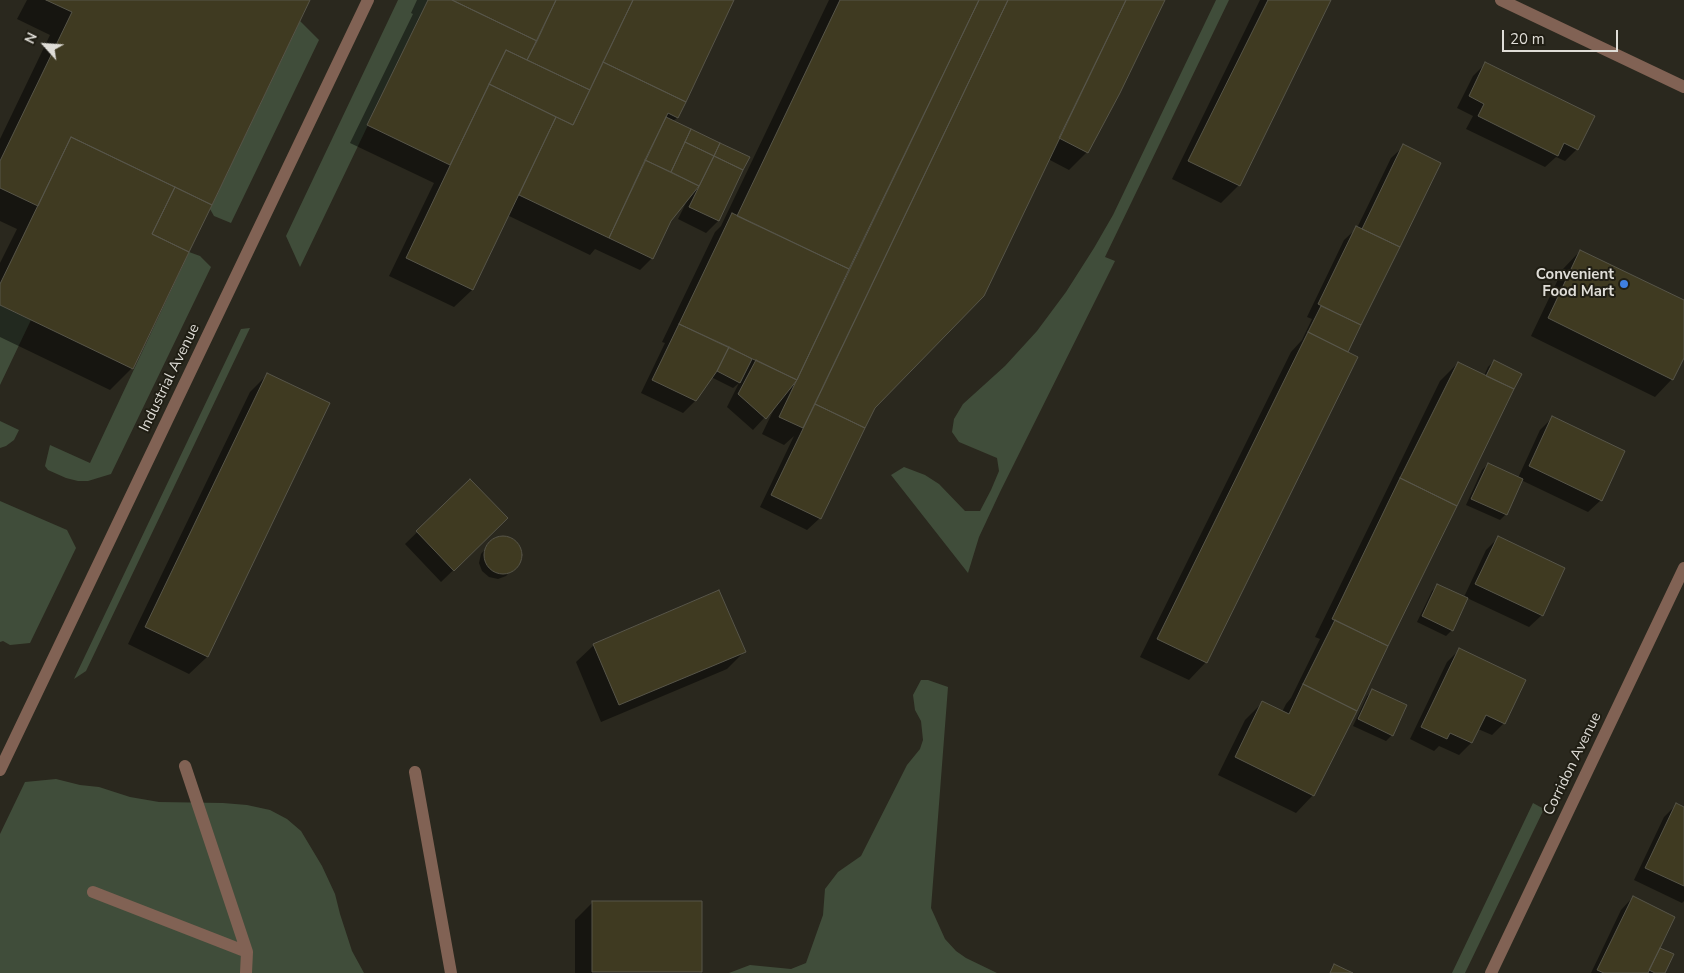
<!DOCTYPE html>
<html>
<head>
<meta charset="utf-8">
<style>
  body { margin:0 }
  #map { position:relative; width:1684px; height:973px; overflow:hidden; background:#2a281e; font-family:"Nunito Sans",sans-serif }
  canvas { display:block }
  .north { position:absolute; left:20px; top:20px; width:50px; height:50px; -webkit-text-stroke:4px #201e14; paint-order:stroke; rotate:296deg; font-size:14px; font-weight:700; line-height:20px; text-align:center; color:#dfddd7 }
  .north::after { content:''; display:block; margin:auto; width:18px; height:22px; background:#dfddd7; clip-path:polygon(50% 0,100% 100%,50% 72%,0 100%) }
  .scale { position:absolute; left:1502px; top:30px; width:116px; height:22px; box-sizing:border-box; border:2px solid #dfddd7; border-top:0; padding-left:6px; font-size:15px; line-height:18px; white-space:nowrap; color:#dfddd7; -webkit-text-stroke:4px #201e14; paint-order:stroke }
</style>
</head>
<body>
<div id="map">
<canvas width="1684" height="973"></canvas>
<div class="north">N</div>
<div class="scale">20 m</div>
</div>
<script>
const ctx = document.querySelector('canvas').getContext('2d');
ctx.lineJoin = 'round';
function paint(path, color) {
  ctx.fillStyle = color;
  ctx.fill(path, 'evenodd');
}
function toPath(rows) {
  const path = new Path2D();
  for (const r of rows) {
    if (r.length === 3) {
      path.moveTo(r[0] + r[2], r[1]);
      path.arc(r[0], r[1], r[2], 0, 2 * Math.PI);
      continue;
    }
    path.moveTo(r[0], r[1]);
    for (let i = 2; i < r.length; i += 2) path.lineTo(r[i], r[i + 1]);
  }
  return path;
}
function trace(path, color, width, dash) {
  ctx.strokeStyle = color;
  ctx.lineWidth = width;
  ctx.lineCap = dash ? 'butt' : 'round';
  ctx.setLineDash(dash || []);
  ctx.stroke(path);
}
function drawText(font, color, halo, rows, align = 'center') {
  ctx.font = font + ' "Nunito Sans",sans-serif';
  ctx.lineWidth = 4;
  ctx.setLineDash([]);
  ctx.textBaseline = 'middle';
  ctx.strokeStyle = halo;
  ctx.fillStyle = color;
  for (const [text, x, y, turn = 0] of rows) {
    ctx.save();
    ctx.translate(x, y);
    ctx.rotate((+turn || 0) * Math.PI / 180);
    ctx.textAlign = isNaN(turn) ? turn : align;
    if (halo) ctx.strokeText(text, 0, 0);
    ctx.fillText(text, 0, 0);
    ctx.restore();
  }
}
const green = toPath([
  [398,0,428,0,300,267,286,236],
  [1216,0,1229,0,1105,257,1115,261,1000,492,979,537,968,573,891,475,904,467,925,475,939,484,965,511,980,511,991,490,999,471,997,458,959,442,952,432,954,419,963,404,1005,366,1037,331,1066,292,1094,248,1113,215],
  [300,21,319,40,231,223,214,216,210,209],
  [189,252,200,256,211,267,111,474,88,481,78,481,66,478,48,470,45,466,50,445,90,463],
  [0,305,31,320,0,385],
  [250,328,86,671,74,679,241,329],
  [0,421,19,430,14,440,6,446,0,448],
  [0,501,67,530,76,548,30,643,10,645,3,641,0,642],
  [921,680,928,680,948,687,931,908,945,939,956,951,966,958,997,973,729,973,750,965,791,969,806,963,823,915,825,889,838,872,861,856,907,765,920,749,923,740,921,721,915,710,913,695],
  [56,779,80,785,99,787,130,797,159,802,223,803,247,805,270,810,287,819,301,831,322,866,335,894,340,914,352,951,364,973,0,973,0,834,25,782],
  [1533,803,1544,809,1465,973,1452,973]
]);
const shadow = toPath([
  [27,0,309,0,132,368,110,390,0,337,0,263,17,229,0,221,0,139,50,35,17,19],
  [417,0,733,0,677,118,673,121,748,157,718,221,706,233,678,219,686,203,670,220,652,258,640,270,595,249,590,255,507,215,472,290,454,307,389,276,434,183,350,143,413,14,411,13],
  [829,0,1164,0,1087,152,1069,170,1048,159,874,407,820,518,807,530,760,507,794,436,784,445,762,434,776,405,753,430,727,407,739,383,733,388,711,377,695,401,683,413,641,393,665,343,662,342,715,232,721,226],
  [1260,0,1330,0,1239,185,1221,203,1172,179],
  [1485,64,1577,149,1565,161,1556,157,1545,167,1466,129,1473,116,1457,108,1473,76],
  [1404,146,1439,164,1346,353,1206,662,1189,680,1140,657,1291,352,1302,340,1312,319,1307,317,1344,240,1357,228,1391,158],
  [1580,251,1684,302,1684,355,1672,379,1655,397,1531,336,1563,269],
  [1494,361,1313,795,1296,813,1218,775,1245,720,1262,703,1282,712,1286,704,1291,698,1320,639,1315,637,1440,381,1458,363,1484,376,1488,367],
  [267,375,328,404,207,657,189,674,128,644,250,392],
  [1552,418,1601,500,1588,512,1521,480,1506,514,1500,520,1466,505,1482,470,1488,464,1518,478,1540,430],
  [470,481,507,518,441,582,405,544],
  [502,537,511,539,518,545,521,553,519,562,506,576,498,579,489,577,482,571,479,563,481,554,493,540],
  [1498,538,1542,615,1529,627,1467,598,1452,630,1446,636,1417,622,1432,591,1438,585,1464,597,1486,550],
  [594,645,744,652,727,669,601,722,576,662],
  [1459,650,1504,723,1492,735,1478,729,1471,743,1459,755,1439,746,1434,751,1410,739,1447,662],
  [1373,690,1392,735,1386,741,1353,726,1367,696],
  [1676,805,1684,809,1684,901,1682,903,1634,880,1664,817],
  [1633,897,1663,973,1591,973,1621,910],
  [593,902,701,972,699,973,575,973,575,920]
]);
const building = toPath([
  [46,0,310,0,212,205,71,137,38,206,0,188,0,161,72,12,46,0],
  [428,0,452,0,537,41,527,60,506,50,450,165,367,125,428,0],
  [452,0,556,0,537,41,452,0],
  [556,0,633,0,590,90,527,60,556,0],
  [633,0,734,0,686,102,603,62,633,0],
  [840,0,979,0,849,269,737,216,840,0],
  [979,0,1008,0,803,428,779,417,979,0],
  [1008,0,1126,0,984,296,875,408,865,428,815,404,1008,0],
  [1126,0,1165,0,1120,93,1088,153,1059,138,1126,0],
  [1268,0,1331,0,1240,186,1188,161,1268,0],
  [506,50,590,90,573,125,489,84,506,50],
  [603,62,686,102,678,118,668,113,609,238,519,195,556,117,573,125,603,62],
  [1485,62,1595,116,1578,150,1564,143,1558,156,1478,116,1484,104,1469,96,1485,62],
  [489,84,556,117,473,290,406,258,489,84],
  [666,117,691,129,671,172,645,160,666,117],
  [691,129,720,143,714,156,685,142,691,129],
  [71,137,175,187,152,234,189,252,133,369,0,305,0,284,71,137],
  [685,142,714,156,699,186,671,172,685,142],
  [720,143,750,157,743,170,714,156,720,143],
  [1403,144,1441,163,1400,247,1362,229,1403,144],
  [714,156,743,170,719,221,689,207,714,156],
  [645,160,699,186,671,221,653,259,609,238,645,160],
  [175,187,212,205,189,252,152,234,175,187],
  [732,213,849,269,797,380,679,324,732,213],
  [1356,226,1400,247,1361,325,1318,304,1356,226],
  [1580,250,1684,300,1684,358,1673,380,1548,318,1580,250],
  [1321,306,1361,325,1348,352,1308,332,1321,306],
  [679,324,729,347,717,371,696,401,652,380,679,324],
  [1308,332,1358,357,1207,663,1157,639,1308,332],
  [729,347,752,359,740,383,717,371,729,347],
  [756,360,797,380,766,419,738,394,756,360],
  [1494,360,1522,374,1514,389,1486,376,1494,360],
  [1458,362,1514,389,1457,506,1400,478,1458,362],
  [267,373,330,403,208,657,145,627,267,373],
  [815,404,865,428,821,519,771,495,815,404],
  [1552,416,1625,451,1602,501,1529,466,1552,416],
  [1488,463,1523,479,1507,515,1471,499,1488,463],
  [1400,478,1457,506,1388,646,1332,619,1400,478],
  [470,479,508,518,454,571,416,531,470,479],
  [1498,536,1565,568,1543,616,1475,584,1498,536],
  [503,555,19],
  [1437,584,1468,598,1453,631,1422,616,1437,584],
  [719,590,746,652,619,705,593,644,719,590],
  [1335,620,1388,646,1357,711,1303,684,1335,620],
  [1459,648,1526,680,1505,724,1486,715,1472,743,1450,733,1447,739,1421,727,1459,648],
  [1303,684,1357,711,1314,796,1235,757,1262,701,1289,714,1303,684],
  [1372,689,1407,705,1393,736,1358,719,1372,689],
  [1676,803,1684,807,1684,886,1645,868,1676,803],
  [1633,896,1675,917,1648,973,1604,973,1597,970,1633,896],
  [592,901,702,901,702,972,592,972,592,901],
  [1660,948,1674,954,1665,973,1655,973,1649,970,1660,948],
  [1334,964,1353,973,1330,973,1334,964]
]);
const minor = toPath([
  [1501,0,1684,87],
  [185,766,247,952,246,973],
  [0,770,368,0],
  [415,772,451,973],
  [93,892,247,952],
  [1491,973,1684,568]
]);
const markers = [
  [1624,284,5,"#3f7fe0"]
];
const poiNames = [
  ["Convenient",1614,275],
  ["Food Mart",1614,292]
];
const streetNames = [
  ["Industrial Avenue",170,378,-64],
  ["Corridon Avenue",1573,764,-64]
];
paint(green, '#404d3a');
paint(shadow, '#0007');
paint(building, '#3f3a21');
trace(building, '#575549', 1);
trace(minor, '#816254', 12);
for (const [x, y, r, color] of markers) {
  const dot = new Path2D();
  dot.arc(x, y, r, 0, 2 * Math.PI);
  ctx.fillStyle = color;
  ctx.fill(dot);
  trace(dot, '#201e14', 2);
}
drawText('bold 15px', '#dfddd7', '#201e14', poiNames, 'right');
drawText('15px', '#dfddd7', '#201e14', streetNames);
</script>
</body>
</html>
